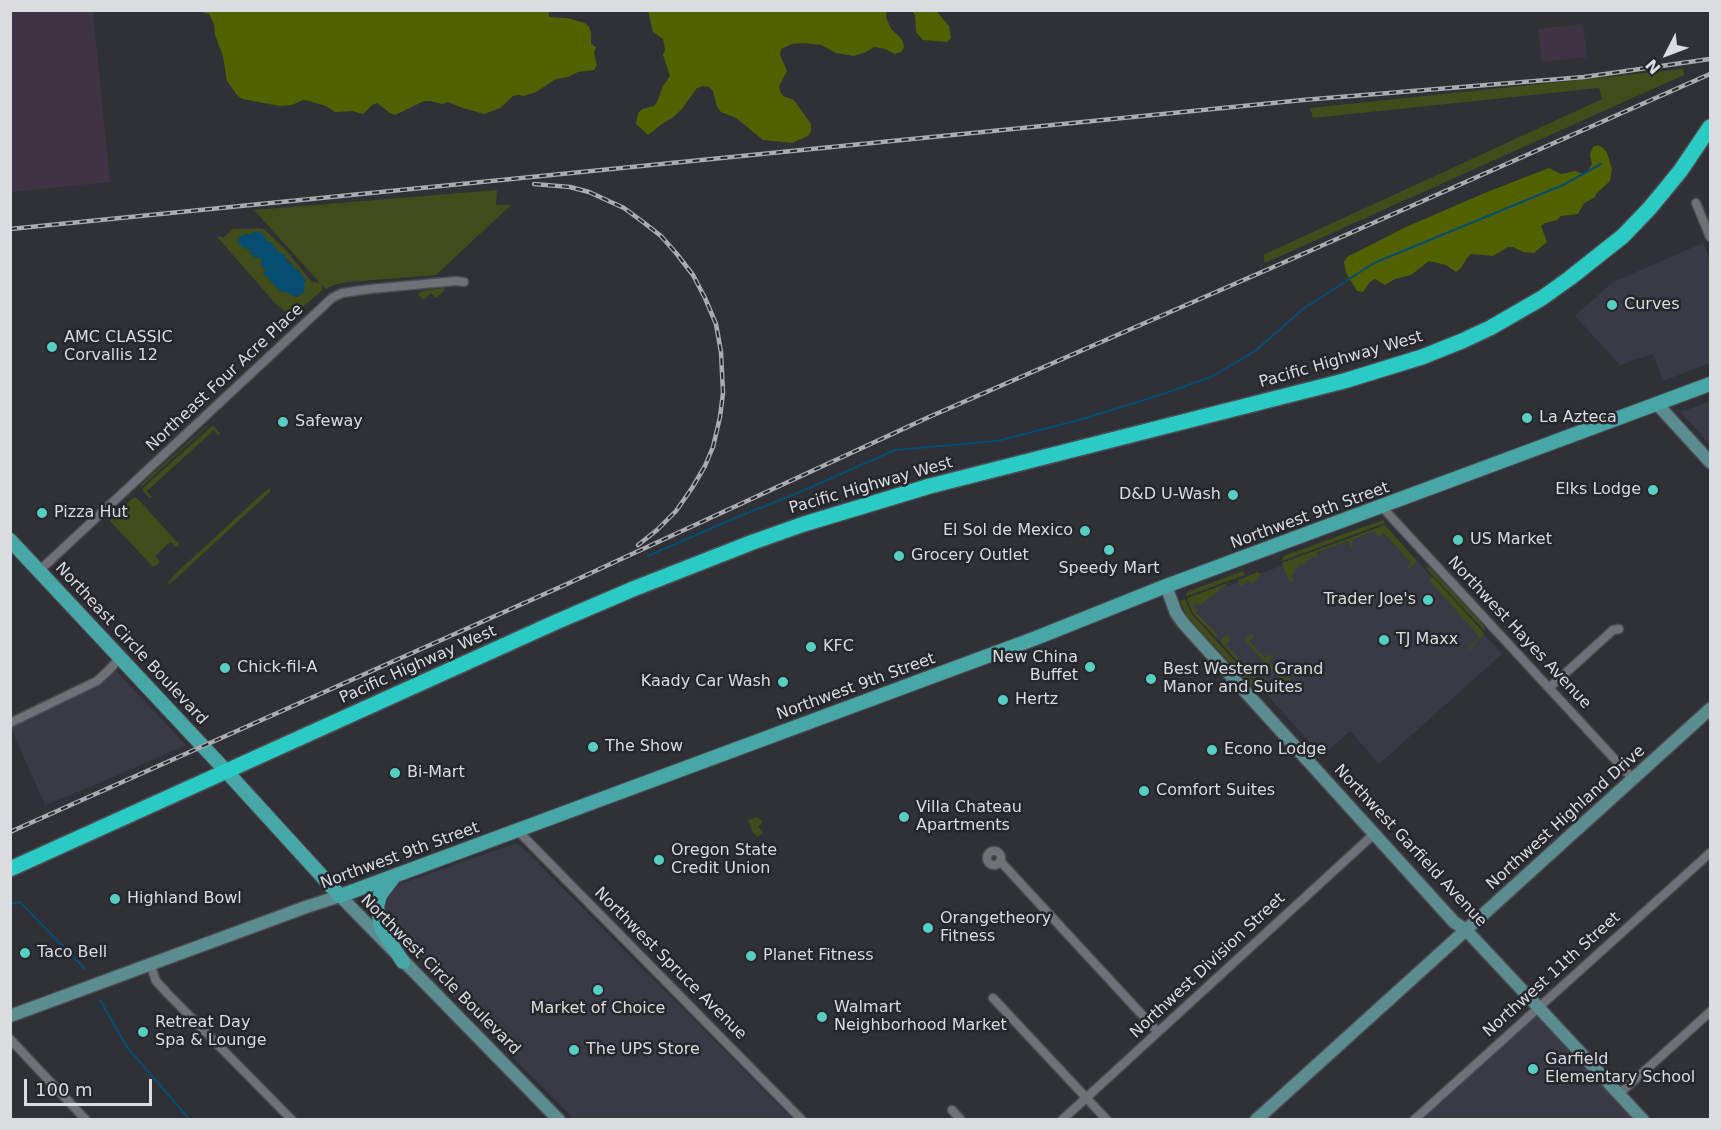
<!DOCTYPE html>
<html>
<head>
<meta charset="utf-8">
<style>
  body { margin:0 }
  #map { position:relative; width:1721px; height:1130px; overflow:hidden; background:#303037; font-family:"DejaVu Sans",sans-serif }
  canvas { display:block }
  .frame { position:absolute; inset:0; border:12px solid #dbdce0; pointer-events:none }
  .north { position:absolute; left:1637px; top:24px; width:60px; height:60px; -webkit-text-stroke:4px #26262d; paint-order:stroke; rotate:228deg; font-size:16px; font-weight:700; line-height:24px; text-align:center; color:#dbdce0 }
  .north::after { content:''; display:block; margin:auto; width:21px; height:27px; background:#dbdce0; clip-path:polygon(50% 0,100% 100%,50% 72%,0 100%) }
  .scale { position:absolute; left:24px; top:1079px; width:128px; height:27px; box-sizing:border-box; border:3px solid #dbdce0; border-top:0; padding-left:8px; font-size:18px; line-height:21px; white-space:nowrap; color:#dbdce0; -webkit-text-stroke:4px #26262d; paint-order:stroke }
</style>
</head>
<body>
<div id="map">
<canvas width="1721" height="1130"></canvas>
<div class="frame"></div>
<div class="north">N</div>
<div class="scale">100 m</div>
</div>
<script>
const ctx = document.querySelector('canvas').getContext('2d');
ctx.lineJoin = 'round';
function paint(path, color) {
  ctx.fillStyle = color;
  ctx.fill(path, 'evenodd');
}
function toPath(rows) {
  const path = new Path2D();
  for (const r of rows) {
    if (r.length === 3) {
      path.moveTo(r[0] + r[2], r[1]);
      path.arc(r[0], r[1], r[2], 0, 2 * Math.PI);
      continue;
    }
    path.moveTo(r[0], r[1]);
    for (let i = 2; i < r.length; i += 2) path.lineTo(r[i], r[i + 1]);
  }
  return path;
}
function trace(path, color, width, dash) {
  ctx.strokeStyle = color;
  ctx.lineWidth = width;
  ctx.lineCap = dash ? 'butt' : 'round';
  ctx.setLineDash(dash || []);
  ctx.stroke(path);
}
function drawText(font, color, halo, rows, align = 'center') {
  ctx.font = font + ' "DejaVu Sans",sans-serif';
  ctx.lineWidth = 5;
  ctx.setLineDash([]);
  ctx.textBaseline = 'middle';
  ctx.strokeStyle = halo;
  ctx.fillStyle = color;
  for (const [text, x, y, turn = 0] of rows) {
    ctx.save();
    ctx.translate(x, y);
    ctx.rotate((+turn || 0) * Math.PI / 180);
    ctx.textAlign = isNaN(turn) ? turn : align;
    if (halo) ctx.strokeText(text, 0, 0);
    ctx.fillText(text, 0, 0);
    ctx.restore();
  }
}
const built = toPath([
  [1703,243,1710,260,1710,363,1663,381,1653,354,1620,365,1575,316,1613,282],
  [1710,401,1710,445,1681,412],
  [1386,527,1502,654,1379,764,1350,731,1322,756,1193,612,1189,600],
  [116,671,186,745,97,784,45,805,11,728,100,684],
  [516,843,521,846,792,1119,574,1119,439,983,423,958,382,917,382,898,395,886],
  [1538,1017,1541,1018,1634,1120,1422,1120,1534,1018]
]);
const industrial = toPath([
  [11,11,93,11,110,182,11,192],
  [1583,24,1587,57,1542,62,1538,29]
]);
const green = toPath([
  [1683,69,1684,75,1265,263,1263,255,1602,99,1599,88,1313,118,1310,108],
  [497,190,496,205,511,205,436,275,348,282,334,285,326,289,322,285,322,290,304,306,289,314,275,303,218,238,219,236,223,238,233,229,259,228,264,229,286,250,311,281,318,283,319,282,254,210],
  [259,233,267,241,271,242,278,252,292,264,294,269,298,270,304,285,297,297,286,292,282,292,263,273,266,271,261,264,261,258,252,252,245,234,251,235],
  [444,288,445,290,436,298,431,293,423,300,418,294,422,291],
  [209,424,209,425,141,487,141,485,150,476],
  [214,426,220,434,218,435,213,430,211,433,147,491,152,497,149,498,143,491,143,488,211,427],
  [271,488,270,492,169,585,168,583,173,576,265,491],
  [133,498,137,498,179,544,176,547,171,542,168,544,155,556,160,562,156,566,152,566,110,521,111,518],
  [1383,520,1385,523,1282,561,1283,557,1286,555],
  [1385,525,1417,561,1409,569,1407,567,1411,563,1384,533,1378,537,1375,531,1351,540,1353,546,1351,547,1348,541,1316,553,1318,560,1313,556,1303,565,1302,563,1294,570,1296,572,1291,576,1294,581,1293,582,1291,582,1286,575,1282,563],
  [1429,567,1484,626,1485,631,1426,568],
  [1243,571,1245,575,1187,596,1186,595,1187,592],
  [1258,572,1261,575,1252,584,1248,580,1241,586,1240,585,1238,580],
  [1433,577,1484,633,1469,651,1468,650,1477,639,1478,635,1429,580],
  [1228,583,1224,588,1223,587,1200,605,1197,602,1193,606,1197,611,1196,613,1218,635,1216,638,1192,612,1187,598],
  [1185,599,1191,613,1265,694,1259,694,1187,616,1180,601],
  [1251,634,1254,636,1249,641,1265,658,1270,654,1272,657,1268,661,1284,679,1289,675,1291,677,1286,682,1282,681,1245,640],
  [1226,635,1231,640,1226,644,1249,670,1254,666,1257,668,1252,673,1259,680,1266,688,1271,684,1273,686,1266,693,1220,641],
  [758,817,762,822,758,827,763,832,758,837,753,833,748,820]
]);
const forest = toPath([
  [197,11,549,11,549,17,567,18,585,23,589,27,591,32,591,44,596,47,594,53,597,65,594,70,578,72,568,77,556,79,536,92,524,96,519,95,513,96,500,108,484,114,463,108,448,102,442,104,430,101,424,101,395,115,390,113,377,103,372,105,363,114,352,111,335,112,326,106,309,101,303,100,292,105,280,106,242,99,237,95,227,81,223,56,215,35,214,24,209,14],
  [648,11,887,11,886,17,891,29,900,37,903,42,904,48,901,52,895,54,885,49,874,47,866,52,854,56,836,53,821,45,803,43,792,44,781,49,780,55,787,71,779,86,780,91,783,96,794,100,811,124,811,131,808,136,792,143,763,140,736,118,721,112,717,107,713,91,709,87,703,86,697,88,681,110,672,118,662,124,648,135,636,124,638,113,642,109,654,106,657,102,663,86,670,76,663,55,665,50,663,39,653,32],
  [912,11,938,11,938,13,949,26,951,38,947,42,923,40,916,32,915,15],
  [1598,145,1603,148,1607,153,1612,169,1610,181,1597,193,1594,198,1584,203,1578,214,1561,216,1557,220,1545,223,1541,226,1547,242,1534,253,1523,252,1513,247,1508,247,1493,256,1471,254,1467,258,1461,268,1456,272,1446,265,1429,261,1411,275,1395,279,1385,285,1375,279,1370,282,1363,292,1357,291,1346,273,1344,262,1347,257,1406,227,1487,192,1549,168,1561,174,1575,171,1581,173,1586,173,1592,164,1590,154,1593,147]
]);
const water = toPath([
  [255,231,259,233,261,231,267,241,271,242,278,252,284,254,286,257,285,260,292,264,294,269,298,270,306,281,304,285,305,290,301,295,293,296,286,292,280,291,262,272,266,271,261,264,261,258,255,258,249,253,252,252,251,250,243,248,237,240,239,237,245,234,250,235]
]);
const stream = toPath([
  [648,556,737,517,793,495,895,450,997,441,1079,420,1157,396,1211,377,1255,351,1303,309,1374,263,1563,185,1601,164],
  [10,904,20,902,85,969],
  [100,1000,127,1047,190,1120]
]);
const street = toPath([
  [1696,203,1710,237],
  [1382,507,1633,779],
  [40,570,332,298,342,293,370,289,456,281,464,282],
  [1549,688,1602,640,1613,630,1619,629],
  [10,723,97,681,109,670,120,658],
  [517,830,802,1120],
  [994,858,7],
  [1000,861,1158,1032],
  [150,964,156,981,167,993,292,1120],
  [993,998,1107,1120],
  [10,1039,86,1120],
  [1619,1094,1710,1012],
  [952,1110,961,1120],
  [1062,1120,1374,834],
  [1414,1120,1710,853]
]);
const secondary = toPath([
  [1657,404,1710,462],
  [1166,586,1176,613,1184,624,1454,922,1466,930,1539,1008,1643,1120],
  [10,1016,306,907,340,896,559,1120],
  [1256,1120,1710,709]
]);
const primary = toPath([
  [10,540,226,771,340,896,1036,638,1166,586,1710,384],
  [393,878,380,895,377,907,382,930,403,962]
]);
const highway = toPath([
  [10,869,556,622,633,589,753,542,804,524,930,486,1344,381,1422,357,1462,341,1490,328,1542,298,1570,278,1623,236,1649,209,1668,186,1681,170,1710,127]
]);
const rail = toPath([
  [534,184,570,187,589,192,624,208,643,222,661,236,676,253,693,275,705,298,716,324,721,352,723,393,720,417,713,447,705,466,692,488,676,511,657,530,638,545],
  [10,229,1303,100,1584,77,1710,59],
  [10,832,567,584,929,417,1278,265,1710,74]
]);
const markers = [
  [1612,305,6,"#57cec2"],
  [52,347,6,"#57cec2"],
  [1527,418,6,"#57cec2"],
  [283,422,6,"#57cec2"],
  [1653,490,6,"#57cec2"],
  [1233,495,6,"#57cec2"],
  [42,513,6,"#57cec2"],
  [1085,531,6,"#57cec2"],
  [1458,540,6,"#57cec2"],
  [1109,550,6,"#57cec2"],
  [899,556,6,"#57cec2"],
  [1428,600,6,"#57cec2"],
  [1384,640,6,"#57cec2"],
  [811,647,6,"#57cec2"],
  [1090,667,6,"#57cec2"],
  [225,668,6,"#57cec2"],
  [1151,679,6,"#57cec2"],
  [783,682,6,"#57cec2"],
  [1003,700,6,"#57cec2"],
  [593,747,6,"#57cec2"],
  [1212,750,6,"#57cec2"],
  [395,773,6,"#57cec2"],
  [1144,791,6,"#57cec2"],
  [904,817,6,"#57cec2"],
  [659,860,6,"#57cec2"],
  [115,899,6,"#57cec2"],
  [928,928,6,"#57cec2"],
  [25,953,6,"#57cec2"],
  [751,956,6,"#57cec2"],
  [598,990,6,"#57cec2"],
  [822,1017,6,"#57cec2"],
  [143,1032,6,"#57cec2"],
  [574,1050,6,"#57cec2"],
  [1533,1069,6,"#57cec2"]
];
const poiNames = [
  ["Curves",1624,305],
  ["AMC CLASSIC",64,338],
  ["Corvallis 12",64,356],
  ["La Azteca",1539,418],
  ["Safeway",295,422],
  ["Elks Lodge",1641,490,"right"],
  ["D&D U-Wash",1221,495,"right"],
  ["Pizza Hut",54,513],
  ["El Sol de Mexico",1073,531,"right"],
  ["US Market",1470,540],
  ["Grocery Outlet",911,556],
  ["Speedy Mart",1109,569,"center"],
  ["Trader Joe's",1416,600,"right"],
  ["TJ Maxx",1396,640],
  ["KFC",823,647],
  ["New China",1078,658,"right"],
  ["Buffet",1078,676,"right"],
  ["Chick-fil-A",237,668],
  ["Best Western Grand",1163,670],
  ["Manor and Suites",1163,688],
  ["Kaady Car Wash",771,682,"right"],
  ["Hertz",1015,700],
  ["The Show",605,747],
  ["Econo Lodge",1224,750],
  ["Bi-Mart",407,773],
  ["Comfort Suites",1156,791],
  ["Villa Chateau",916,808],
  ["Apartments",916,826],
  ["Oregon State",671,851],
  ["Credit Union",671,869],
  ["Highland Bowl",127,899],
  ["Orangetheory",940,919],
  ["Fitness",940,937],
  ["Taco Bell",37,953],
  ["Planet Fitness",763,956],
  ["Walmart",834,1008],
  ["Neighborhood Market",834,1026],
  ["Market of Choice",598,1009,"center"],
  ["Retreat Day",155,1023],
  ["Spa & Lounge",155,1041],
  ["The UPS Store",586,1050],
  ["Garfield",1545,1060],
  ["Elementary School",1545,1078]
];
const streetNames = [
  ["Pacific Highway West",1341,360,-16],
  ["Northeast Four Acre Place",225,378,-43],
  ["Pacific Highway West",871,486,-16],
  ["Northwest 9th Street",1310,516,-20],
  ["Northwest Hayes Avenue",1519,633,47],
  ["Northeast Circle Boulevard",131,644,47],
  ["Pacific Highway West",418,665,-24],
  ["Northwest 9th Street",856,687,-20],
  ["Northwest Highland Drive",1566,818,-42],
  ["Northwest Garfield Avenue",1410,846,47],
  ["Northwest 9th Street",400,856,-20],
  ["Northwest Spruce Avenue",670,964,45],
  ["Northwest Division Street",1208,966,-43],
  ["Northwest Circle Boulevard",440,975,45],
  ["Northwest 11th Street",1552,975,-42]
];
paint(built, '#393a46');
paint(industrial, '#3f3443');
paint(green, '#414c1a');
paint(forest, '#516100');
paint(water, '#064d72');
trace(stream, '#064d72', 2);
trace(street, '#4b4b50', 11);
trace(secondary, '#4b4b50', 15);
trace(primary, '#4b4b50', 16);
trace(highway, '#4b4b50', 18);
trace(street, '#707178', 8);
trace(secondary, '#5b8c8f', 12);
trace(primary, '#46a7a6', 14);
trace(highway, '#2acbc5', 15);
trace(rail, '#abacb1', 4.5);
trace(rail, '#26262d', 2, [7]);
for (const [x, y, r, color] of markers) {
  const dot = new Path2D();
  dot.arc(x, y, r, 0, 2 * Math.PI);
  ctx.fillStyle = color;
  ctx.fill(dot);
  trace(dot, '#26262d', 2);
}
drawText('16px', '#dbdce0', '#26262d', poiNames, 'left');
drawText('16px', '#dbdce0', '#26262d', streetNames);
</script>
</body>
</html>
